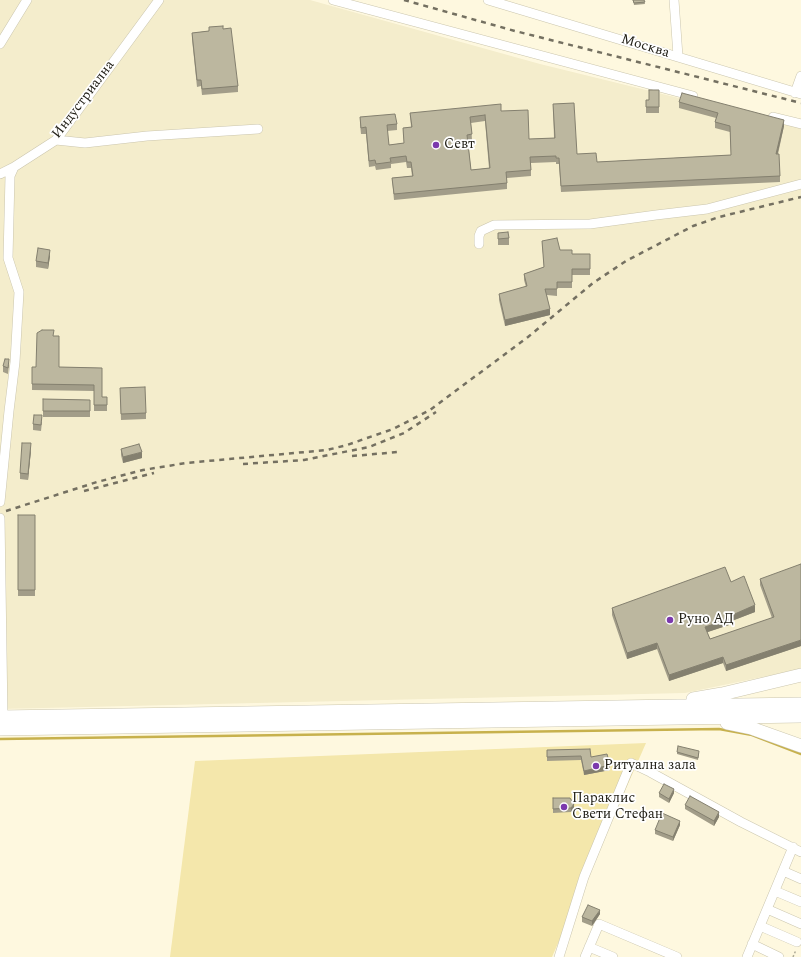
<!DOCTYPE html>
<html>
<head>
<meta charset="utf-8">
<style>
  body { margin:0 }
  canvas { display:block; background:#fef8df }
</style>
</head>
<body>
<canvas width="801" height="957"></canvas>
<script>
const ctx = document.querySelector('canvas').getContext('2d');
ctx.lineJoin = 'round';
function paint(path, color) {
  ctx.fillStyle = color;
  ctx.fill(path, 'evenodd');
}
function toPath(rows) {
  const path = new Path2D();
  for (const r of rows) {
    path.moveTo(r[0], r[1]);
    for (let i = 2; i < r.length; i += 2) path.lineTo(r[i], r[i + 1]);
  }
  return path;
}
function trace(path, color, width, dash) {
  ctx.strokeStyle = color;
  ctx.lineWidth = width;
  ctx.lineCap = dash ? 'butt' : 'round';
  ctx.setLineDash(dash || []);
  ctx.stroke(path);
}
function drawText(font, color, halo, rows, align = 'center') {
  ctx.font = font + ' Spectral,serif';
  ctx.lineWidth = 3.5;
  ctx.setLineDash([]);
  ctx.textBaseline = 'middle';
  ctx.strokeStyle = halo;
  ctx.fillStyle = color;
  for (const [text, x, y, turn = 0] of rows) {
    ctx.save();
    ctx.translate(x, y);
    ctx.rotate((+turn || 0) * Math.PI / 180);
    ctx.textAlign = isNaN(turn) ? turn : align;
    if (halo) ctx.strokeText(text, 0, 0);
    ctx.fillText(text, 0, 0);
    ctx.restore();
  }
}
const built = toPath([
  [0,0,310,0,540,64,801,128,801,669,685,693,0,709]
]);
const green = toPath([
  [646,743,552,957,170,957,195,761]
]);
const stream = toPath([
  [0,739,719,729,752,735,801,754]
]);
const path = toPath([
  [793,957,796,950]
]);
const minor = toPath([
  [333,0,693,96],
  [488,0,801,94],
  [674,0,678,56],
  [0,44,27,0],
  [795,93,801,76],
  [773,117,801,124],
  [56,140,85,143,147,136,258,129],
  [0,174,14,167],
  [479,244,479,236,481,231,494,225,590,224,656,215,707,209,801,184],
  [0,502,9,411,15,362,19,292,8,258,10,176,14,167,56,140,159,0],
  [0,518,3,717],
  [783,871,801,879],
  [775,891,801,902],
  [767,909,801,924],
  [760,926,797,942],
  [752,944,779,957],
  [589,947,613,957],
  [559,957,584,877,631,763,650,772,741,822,801,852],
  [585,957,599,924,677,957],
  [747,957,793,847]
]);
const highway = toPath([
  [693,699,722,694,801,675],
  [0,717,801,704],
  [727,723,751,728,801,746],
  [0,729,801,716]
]);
const rail = toPath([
  [404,0,515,31,801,103],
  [352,456,398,452],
  [243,464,304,460,369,447,404,433,436,412],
  [84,491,154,473],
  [6,511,97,482,143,470,186,463,327,450,347,445,393,429,430,410,528,337,593,283,626,261,693,226,719,217,801,197]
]);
const wall = toPath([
  [633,0,644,0,645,4,634,5],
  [223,29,238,86,238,92,202,95,201,86,197,87,192,39,192,33],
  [659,90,659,113,646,113,646,100,649,100],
  [679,102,784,126,778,154,780,176,780,182,561,192,559,164,556,164,556,162,531,163,531,176,507,178,507,189,394,200,392,178,412,176,411,168,407,168,406,162,391,164,391,168,376,170,375,166,369,167,366,134,361,134,360,124,360,117,397,124,397,130,387,131,389,145,404,143,403,128,411,127,410,113,501,111,529,139,554,138,553,104,577,154,597,162,731,155,730,132,715,128,715,122,716,118,679,108],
  [485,121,489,168,471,170,468,141,472,140,471,123],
  [498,233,509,238,509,245,498,245],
  [542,241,560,250,572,254,590,254,590,275,572,275,572,288,557,288,557,296,547,295,550,315,505,326,499,300,499,294,526,287,524,280,524,274,544,267],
  [50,256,48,269,36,267,36,261],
  [54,336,59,367,102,368,102,397,107,397,107,411,94,411,94,391,32,390,32,367,36,367],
  [9,365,8,374,3,372,3,366],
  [120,388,146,413,146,419,121,420],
  [43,399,90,400,90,417,43,417],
  [42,422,41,431,33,430,33,424],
  [121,449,142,458,123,463,121,455],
  [31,450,28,480,20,479,20,473],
  [18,515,35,515,35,596,18,596],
  [760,579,801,646,726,671,723,663,669,681,657,649,627,659,612,615,612,608,731,582,755,612,729,622,729,625,707,632,710,639,772,618,760,585],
  [547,750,591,757,610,770,584,775,581,760,547,761],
  [677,752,699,753,698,760,677,754],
  [659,793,674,793,669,803,659,797],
  [553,798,574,808,571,812,553,813],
  [685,805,719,817,714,826,685,809],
  [680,825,673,841,655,834,655,830],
  [600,914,592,926,582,922,582,917]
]);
const shadedWall = toPath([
  [784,120,784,126,776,160,776,154],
  [50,250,50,256,48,269,48,263],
  [550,309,550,315,505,326,505,320],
  [31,443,31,450,28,480,28,474],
  [142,452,142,458,123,463,123,457],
  [755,605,755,612,729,622,729,625,705,633,705,627],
  [801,640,801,646,726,671,726,665],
  [657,643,657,649,627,659,627,653],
  [723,657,723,663,669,681,669,675],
  [610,765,610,770,584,775,584,771],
  [674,789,674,793,669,803,669,799],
  [574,804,574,808,571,812,571,808],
  [719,812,719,817,714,826,714,821],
  [680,821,680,825,673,841,673,837],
  [600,910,600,914,592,926,592,921]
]);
const building = toPath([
  [633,0,644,0,645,2,634,3,633,0],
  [223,26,223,29,231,28,238,86,202,89,201,80,197,80,192,33,209,31,209,27,223,26],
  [649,90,659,90,659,107,646,107,646,100,649,100,649,90],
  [682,93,784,120,776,154,779,154,780,176,561,186,559,158,556,158,556,156,530,157,531,170,506,172,507,183,394,194,392,178,413,176,411,162,407,162,406,156,390,158,391,162,376,164,375,160,369,161,366,127,361,128,360,117,395,114,397,124,387,125,389,145,404,143,403,128,412,127,410,113,501,104,501,111,528,110,529,139,555,138,553,104,574,103,577,154,596,153,597,162,731,155,730,126,715,122,718,113,679,102,682,93],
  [485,115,490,168,471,170,467,135,472,134,470,117,485,115],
  [508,232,509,238,498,239,498,233,508,232],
  [557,238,560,250,572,250,572,254,590,254,590,269,572,269,572,282,557,282,557,289,545,289,550,309,505,320,499,294,527,286,524,274,544,267,542,241,557,238],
  [38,248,50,250,48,263,36,261,38,248],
  [42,330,54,330,53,336,59,336,59,367,102,368,102,397,107,397,107,405,94,405,94,385,32,384,32,367,36,367,37,333,42,330],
  [5,359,9,359,8,368,3,366,5,359],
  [145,387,146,413,121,414,120,388,145,387],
  [43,399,90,400,90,411,43,411,43,399],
  [34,415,42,415,41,425,33,424,34,415],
  [22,443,31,443,28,474,20,473,22,443],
  [139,444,142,452,123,457,121,449,139,444],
  [18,515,35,515,35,590,18,590,18,515],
  [801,564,801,640,726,665,723,657,669,675,657,643,627,653,612,608,725,567,731,582,744,576,755,605,728,617,729,619,705,627,710,639,774,617,760,579,801,564],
  [678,746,699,751,698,758,677,752,678,746],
  [590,749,591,757,607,754,610,765,584,771,581,756,547,757,547,750,590,749],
  [664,784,674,789,669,799,659,793,664,784],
  [690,796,719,812,714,821,685,805,690,796],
  [553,798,570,798,574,804,571,808,553,809,553,798],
  [662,813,680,821,673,837,655,830,662,813],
  [588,905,600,910,592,921,582,917,588,905]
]);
const markers = [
  [436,145,4,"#7b39ad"],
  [670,620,4,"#7b39ad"],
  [596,766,4,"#7b39ad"],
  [564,807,4,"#7b39ad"]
];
const streetNames = [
  ["Москва",645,47,17],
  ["Индустриална",84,100,-53]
];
const poiNames = [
  ["Севт",444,145],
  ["Руно АД",678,620],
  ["Ритуална зала",604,766],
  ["Параклис",572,799],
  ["Свети Стефан",572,815]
];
paint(built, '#f4edcc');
paint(green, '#f4e7ab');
trace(stream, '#c7b14d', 2.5);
trace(minor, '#cbc6ae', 10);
trace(highway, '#cbc6ae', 14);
trace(path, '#ada996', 1.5, [2, 2]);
trace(minor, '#fff', 9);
trace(highway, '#fff', 13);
trace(rail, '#747061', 2.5, [5, 5]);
paint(wall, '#a29d89');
paint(shadedWall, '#84806f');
paint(building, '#bcb79f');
trace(building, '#84806f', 1);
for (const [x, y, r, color] of markers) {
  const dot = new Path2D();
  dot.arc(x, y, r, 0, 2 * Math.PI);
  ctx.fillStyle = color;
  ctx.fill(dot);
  trace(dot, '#fff', 1.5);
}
drawText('14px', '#232118', '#fff', streetNames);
drawText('14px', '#232118', '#fff', poiNames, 'left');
</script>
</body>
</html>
